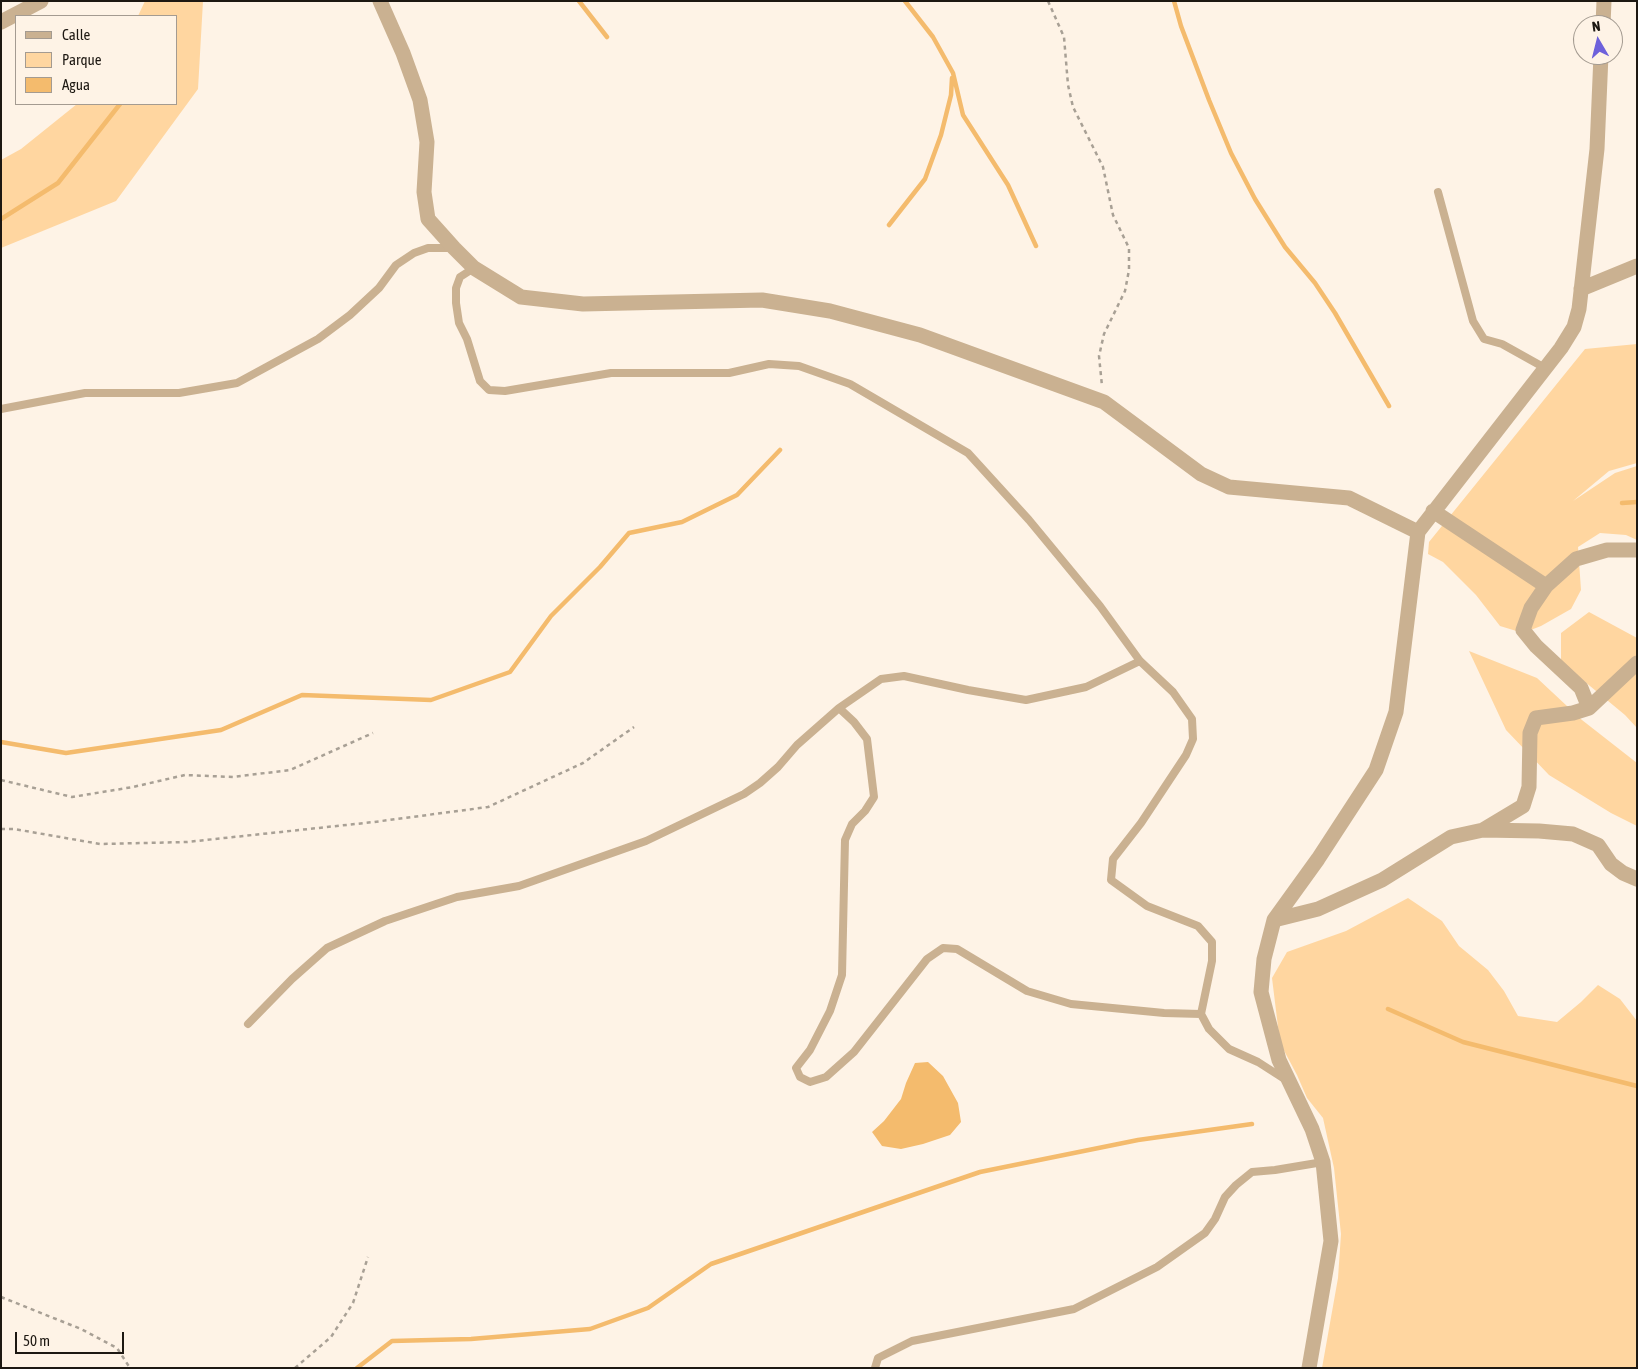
<!DOCTYPE html>
<html>
<head>
<meta charset="utf-8">
<style>
  body { margin:0 }
  #map { position:relative; width:1638px; height:1369px; overflow:hidden; background:#fef3e6; font-family:"Asap Condensed",sans-serif }
  canvas { display:block }
  .frame { position:absolute; inset:0; border:2px solid #1d1812; pointer-events:none }
  .legend { position:absolute; left:15px; top:15px; width:162px; height:90px; box-sizing:border-box; background:#fef3e6; border:1px solid #a49b91; margin:0; padding:6px 9px; list-style:none; font-size:15px; color:#1d1812 }
  .legend li { display:flex; align-items:center; gap:10px; height:25px }
  .legend b { width:25px; border:1px solid #a49b91 }
  .north { position:absolute; left:1573px; top:15px; width:50px; height:50px; box-sizing:border-box; background:#fef3e6; border:1px solid #a49b91; border-radius:50%; rotate:352deg; font-size:14px; font-weight:700; line-height:20px; text-align:center; color:#1d1812 }
  .north::after { content:''; display:block; margin:auto; width:18px; height:22px; background:#6e61db; clip-path:polygon(50% 0,100% 100%,50% 72%,0 100%) }
  .scale { position:absolute; left:15px; top:1332px; width:109px; height:22px; box-sizing:border-box; border:2px solid #1d1812; border-top:0; padding-left:6px; font-size:15px; line-height:18px; white-space:nowrap; color:#1d1812; -webkit-text-stroke:4px #fef3e6; paint-order:stroke }
</style>
</head>
<body>
<div id="map">
<canvas width="1638" height="1369"></canvas>
<div class="frame"></div>
<ul class="legend">
<li><b style="height:6px;background:#cab191"></b>Calle</li>
<li><b style="height:14px;background:#ffd6a0"></b>Parque</li>
<li><b style="height:14px;background:#f4bb6d"></b>Agua</li>
</ul>
<div class="north">N</div>
<div class="scale">50 m</div>
</div>
<script>
const ctx = document.querySelector('canvas').getContext('2d');
ctx.lineJoin = 'round';
function paint(path, color) {
  ctx.fillStyle = color;
  ctx.fill(path, 'evenodd');
}
function toPath(rows) {
  const path = new Path2D();
  for (const r of rows) {
    path.moveTo(r[0], r[1]);
    for (let i = 2; i < r.length; i += 2) path.lineTo(r[i], r[i + 1]);
  }
  return path;
}
function trace(path, color, width, dash) {
  ctx.strokeStyle = color;
  ctx.lineWidth = width;
  ctx.lineCap = dash ? 'butt' : 'round';
  ctx.setLineDash(dash || []);
  ctx.stroke(path);
}
const green = toPath([
  [145,1,203,1,198,89,116,201,1,248,1,160,21,149,77,104,176,104,176,16,138,16],
  [1637,344,1637,463,1609,471,1573,501,1615,473,1637,466,1637,540,1626,535,1600,533,1578,547,1581,590,1571,609,1541,626,1523,633,1500,626,1476,595,1443,562,1428,554,1429,542,1585,349],
  [1589,612,1637,638,1637,728,1625,715,1561,662,1561,633],
  [1469,651,1537,678,1582,720,1637,763,1637,826,1611,813,1549,775,1506,730],
  [1408,898,1442,921,1459,946,1488,970,1504,991,1518,1016,1557,1022,1581,1002,1598,985,1620,999,1637,1021,1637,1368,1322,1368,1338,1278,1341,1234,1334,1168,1323,1118,1307,1098,1297,1075,1280,1043,1272,978,1287,952,1346,931]
]);
const water = toPath([
  [928,1062,943,1076,958,1103,961,1122,950,1135,923,1144,901,1149,882,1146,872,1132,884,1121,901,1099,906,1083,915,1063]
]);
const stream = toPath([
  [579,1,607,37],
  [905,1,933,37,953,73,963,115,1008,185,1036,246],
  [1174,1,1181,26,1209,100,1231,153,1255,199,1285,247,1315,283,1335,313,1389,406],
  [1,219,58,183,120,104],
  [889,225,925,179,941,135,951,95,952,78],
  [1622,503,1637,502],
  [1,742,66,753,221,730,302,695,431,700,510,672,551,616,600,567,629,533,682,522,737,495,780,450],
  [1388,1009,1463,1042,1637,1086],
  [357,1368,392,1341,471,1339,590,1329,648,1308,711,1264,980,1172,1138,1140,1252,1124]
]);
const path = toPath([
  [1048,1,1064,37,1068,85,1073,107,1103,167,1113,215,1129,248,1129,270,1125,291,1104,334,1099,356,1102,386],
  [1,780,72,797,133,787,185,775,233,777,290,770,373,733],
  [1,829,14,829,100,844,187,842,374,822,488,807,583,763,634,727],
  [1,1297,81,1329,117,1348,130,1368],
  [295,1368,331,1337,353,1303,368,1257]
]);
const lane = toPath([
  [1438,192,1473,321,1484,339,1502,344,1545,368],
  [474,268,460,277,456,288,456,303,459,323,467,339,480,381,489,390,505,391,611,373,729,373,769,364,799,366,850,384,968,453,1029,520,1100,606,1140,661,1173,692,1192,719,1193,739,1186,755,1141,823,1113,859,1111,880,1147,906,1198,926,1212,942,1212,961,1201,1014,1209,1029,1229,1049,1258,1062,1286,1080],
  [1,409,85,393,179,393,237,383,318,339,350,315,379,288,396,265,414,253,428,248,453,248],
  [839,708,854,722,867,739,874,797,865,811,852,824,845,840,842,975,830,1011,810,1050,796,1068,800,1077,810,1082,826,1077,854,1052,927,959,943,948,957,949,1027,991,1071,1004,1164,1013,1201,1014],
  [248,1024,292,979,327,948,385,921,457,897,519,886,646,841,744,794,760,783,778,767,797,745,839,708,881,679,904,676,968,690,1026,700,1086,687,1140,661],
  [875,1368,878,1358,912,1341,1074,1309,1157,1267,1205,1233,1215,1219,1225,1197,1236,1185,1252,1172,1275,1170,1323,1162]
]);
const street = toPath([
  [380,1,403,53,420,100,427,142,424,192,428,219,454,248,474,268,521,297,583,304,762,300,830,311,920,335,1104,402,1201,474,1229,487,1349,498,1418,532],
  [1,22,41,1],
  [1603,25,1604,1],
  [1581,289,1637,266],
  [1433,511,1546,586],
  [1589,708,1581,688,1536,646,1523,630,1531,608,1546,586,1576,559,1607,550,1637,550],
  [1483,830,1523,806,1529,787,1530,733,1536,718,1573,713,1589,708,1637,663],
  [1274,920,1318,909,1382,880,1451,837,1483,830,1539,831,1573,834,1598,845,1611,864,1623,873,1637,879],
  [1309,1368,1331,1241,1323,1162,1312,1129,1279,1060,1261,992,1264,959,1274,920,1318,859,1376,770,1396,712,1418,532,1561,348,1574,327,1579,309,1597,149,1601,55]
]);
paint(green, '#ffd6a0');
paint(water, '#f4bb6d');
trace(stream, '#f4bb6d', 4.5);
trace(path, '#a8a095', 2.5, [4, 4]);
trace(lane, '#cab191', 8);
trace(street, '#cab191', 15);
</script>
</body>
</html>
